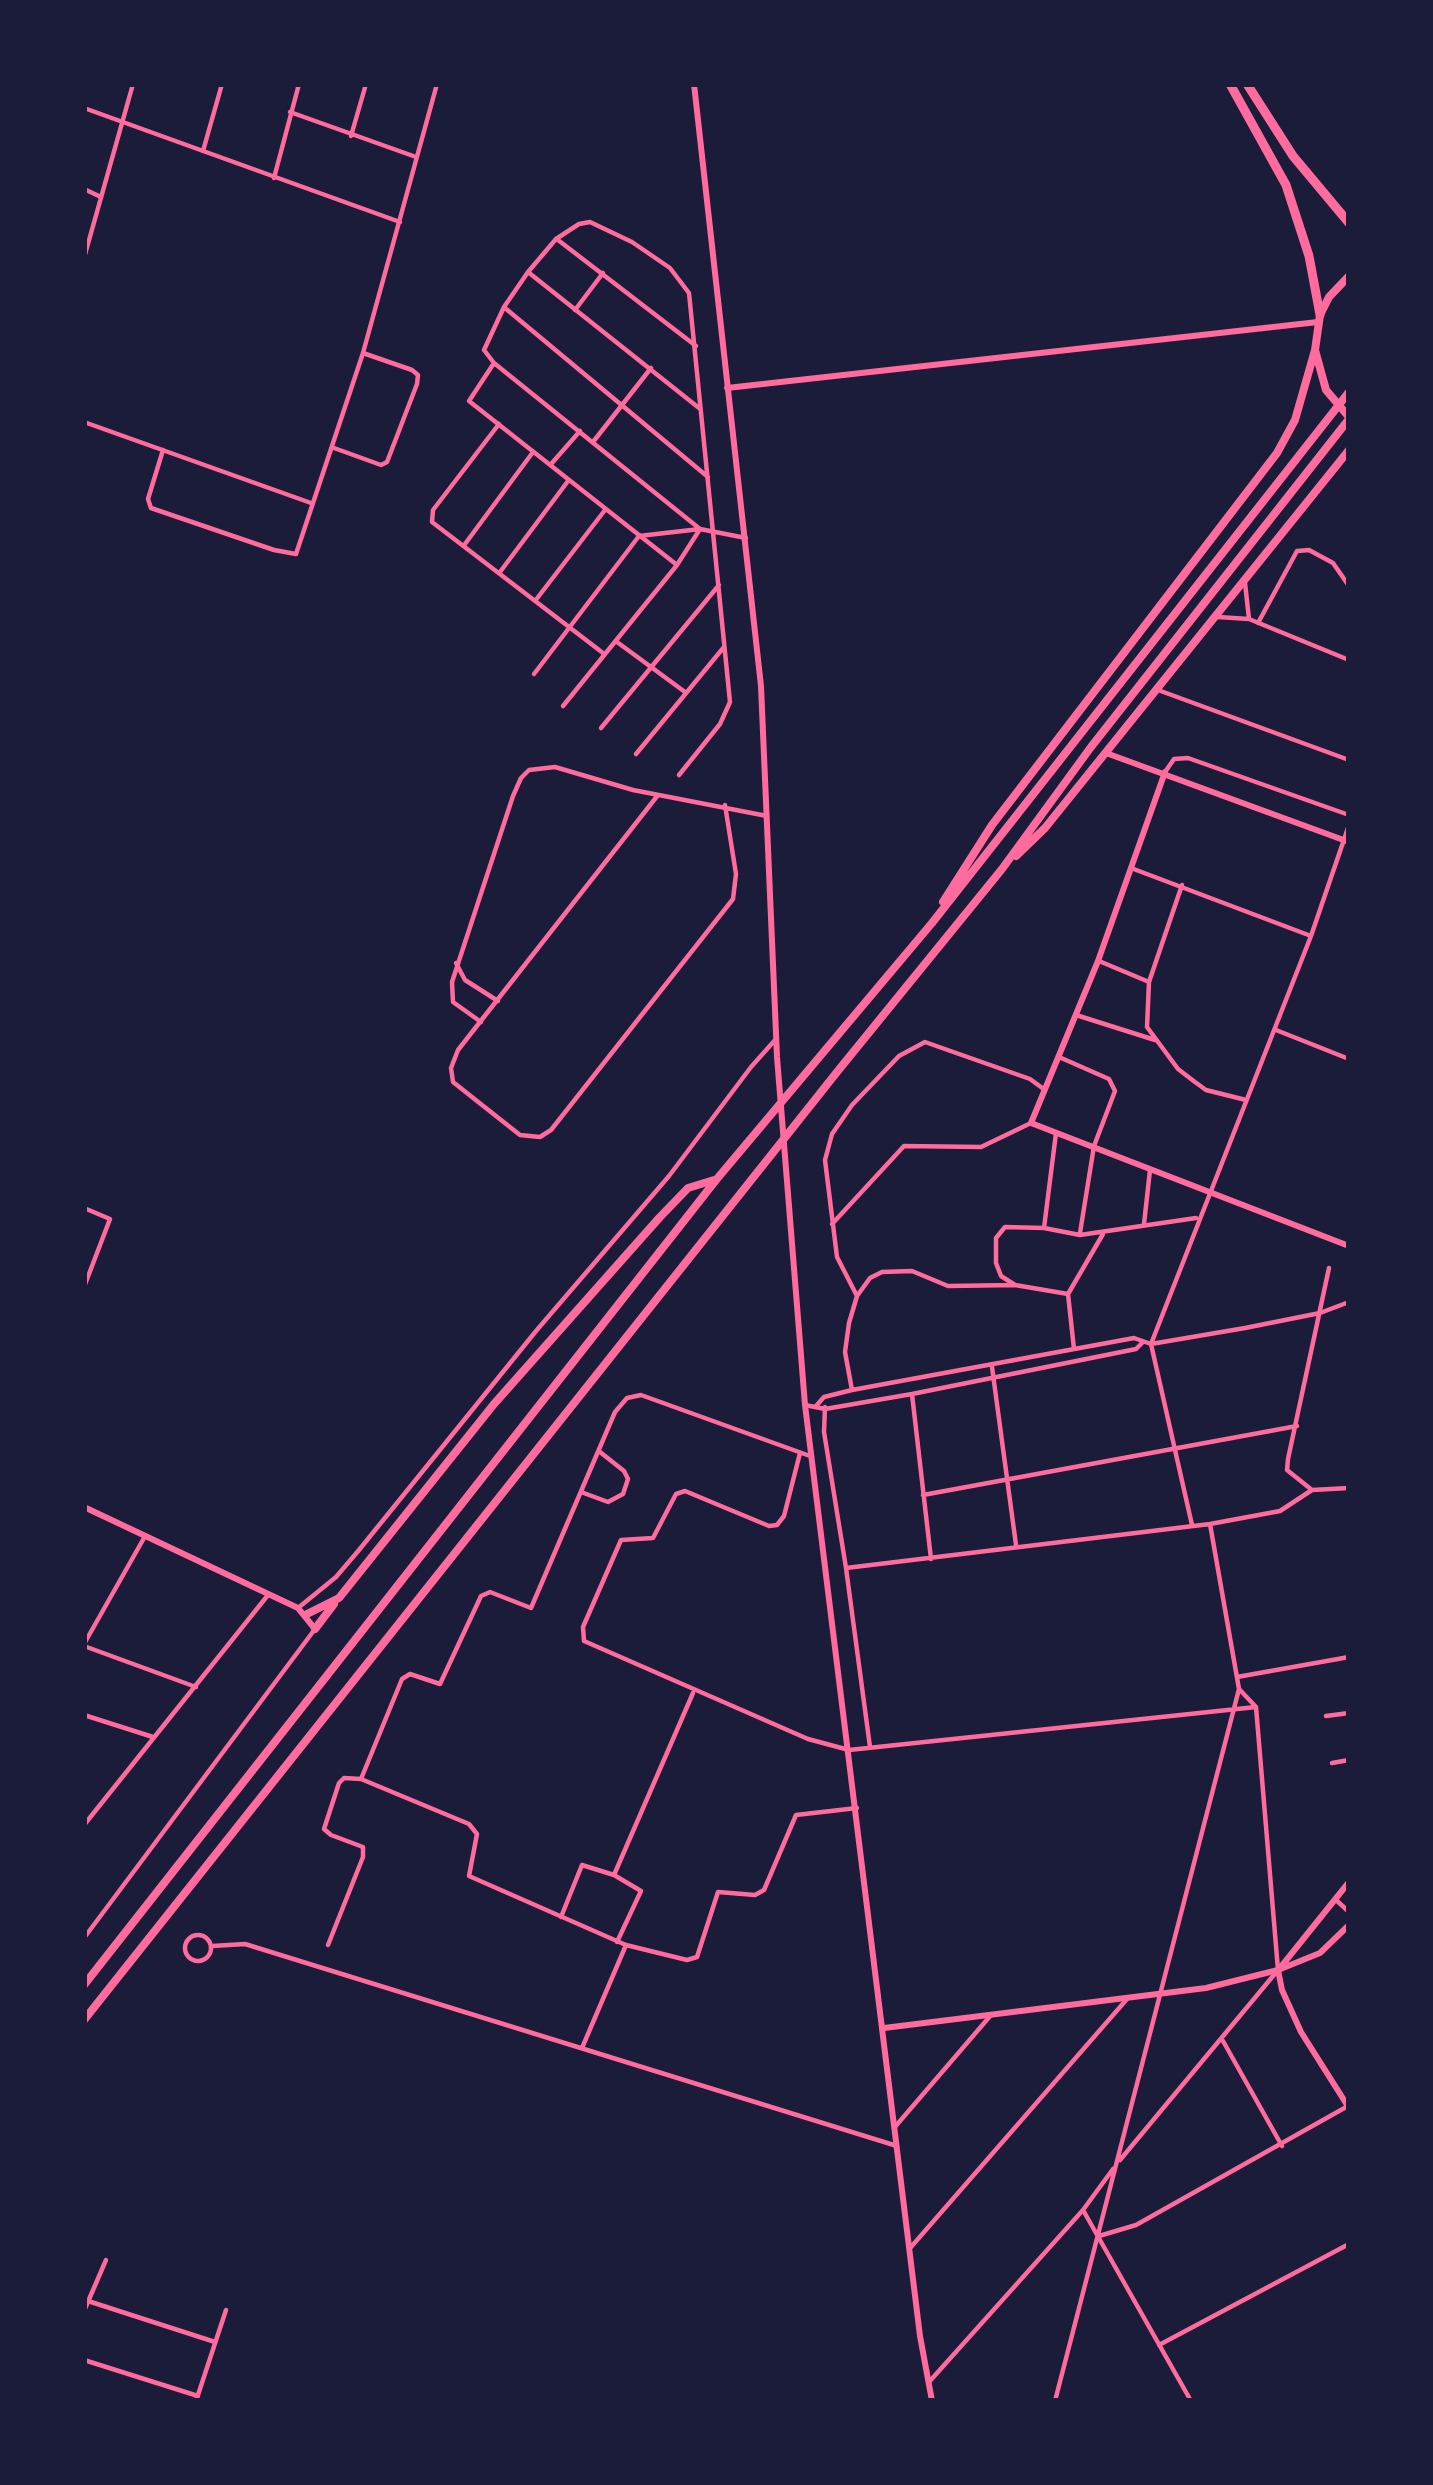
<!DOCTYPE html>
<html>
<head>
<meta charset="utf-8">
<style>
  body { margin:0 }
  #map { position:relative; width:1433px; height:2485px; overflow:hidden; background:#1b1b3a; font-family:"Playfair Display",serif }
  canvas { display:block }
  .frame { position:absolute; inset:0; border:87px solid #1b1b3a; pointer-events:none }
</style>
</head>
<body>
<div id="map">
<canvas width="1433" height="2485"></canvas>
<div class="frame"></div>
</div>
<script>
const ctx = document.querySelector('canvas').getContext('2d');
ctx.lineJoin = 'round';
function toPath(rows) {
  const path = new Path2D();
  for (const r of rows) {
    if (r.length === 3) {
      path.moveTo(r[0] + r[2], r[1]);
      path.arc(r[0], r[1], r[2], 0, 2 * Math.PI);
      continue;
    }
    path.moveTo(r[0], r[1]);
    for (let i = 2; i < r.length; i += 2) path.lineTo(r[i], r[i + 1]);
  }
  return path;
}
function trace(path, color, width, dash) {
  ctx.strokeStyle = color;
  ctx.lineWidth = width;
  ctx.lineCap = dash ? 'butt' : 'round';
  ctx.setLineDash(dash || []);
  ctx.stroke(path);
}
const minor = toPath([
  [84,108,400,222],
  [290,112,416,157],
  [351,136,366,84],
  [203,151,222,84],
  [274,178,299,84],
  [84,189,101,197],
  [558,240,696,346],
  [84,258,133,84],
  [528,272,699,408],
  [505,308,708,477],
  [575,310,603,273],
  [494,363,469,401,677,565],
  [84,422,311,503],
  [499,424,433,510,432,522,603,653],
  [593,442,651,368],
  [334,448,381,465,387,462,417,384,418,375,412,370,363,353],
  [163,450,148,499,151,508,274,550,296,554,363,353,437,84],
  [552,463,580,431],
  [465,544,533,452],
  [500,572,568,481],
  [1245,583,1249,619],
  [535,601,605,510],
  [1218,617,1249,619,1349,660],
  [1258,623,1297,551,1309,550,1333,563,1349,586],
  [617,642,685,692],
  [534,674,639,536,700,529,746,538],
  [1158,690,1349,760],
  [563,706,677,565,700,529,494,363,484,350,504,307,528,272,556,239,579,224,590,222,632,242,670,268,689,293,730,702,720,724,679,775],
  [601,728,719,585],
  [636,754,724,647],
  [1165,772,1174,759,1188,758,1349,815],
  [658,795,458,1050,451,1068,453,1082,520,1135,540,1137,551,1130,733,899,736,874,725,805],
  [1131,868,1311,936],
  [1182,885,1149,982,1147,1027,1178,1069,1195,1082,1206,1090,1246,1100],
  [1099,961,1149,982],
  [456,963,465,980,498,1001],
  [1076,1015,1155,1040],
  [481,1022,453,1002,452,982,513,796,521,778,529,770,555,767,633,790,767,816],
  [1276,1030,1349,1059],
  [1059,1057,1109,1079,1115,1091,1094,1146,1080,1233],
  [84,1208,110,1219,84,1287],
  [832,1224,904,1146,981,1147,1031,1123],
  [1144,1224,1150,1170],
  [1044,1228,1056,1133],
  [1015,1285,1001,1276,996,1263,996,1238,1005,1227,1044,1228,1080,1235,1196,1218],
  [1068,1294,1103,1234],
  [857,1296,837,1257,825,1160,832,1134,852,1105,899,1056,925,1042,1030,1079,1045,1090],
  [992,1367,1016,1545],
  [852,1390,845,1352,849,1323,857,1296,870,1278,882,1272,912,1271,948,1286,1015,1285,1068,1294,1074,1349],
  [912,1394,931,1559],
  [805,1405,825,1409,912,1394,1136,1349,1142,1343],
  [816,1406,824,1397,852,1390,1134,1338,1151,1344,1245,1328,1320,1313,1349,1302],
  [825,1407,824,1432,846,1568],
  [800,1453,784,1516,777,1525,769,1526,685,1491,676,1494,653,1538,621,1540,583,1627,584,1641,808,1739,849,1750,1256,1707],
  [1312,1490,1287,1470,1288,1459,1329,1268],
  [581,1492,608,1502,623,1494,628,1479,624,1471,600,1452],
  [923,1495,1297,1426],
  [1192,1525,1151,1344,1311,936,1349,825],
  [298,1608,336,1577,359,1550,536,1331,669,1176,751,1067,776,1039],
  [84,1644,144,1538],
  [84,1646,196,1687],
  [1237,1677,1349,1657],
  [84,1715,153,1737],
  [1326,1716,1349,1713],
  [870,1747,846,1568,1210,1524,1280,1511,1312,1490,1349,1488],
  [1332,1763,1349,1760],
  [361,1779,402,1679,410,1674,440,1684,481,1596,490,1592,531,1608,615,1412,627,1398,641,1395,810,1456],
  [84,1825,268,1595],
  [614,1875,693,1693],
  [1335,1899,1349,1912],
  [561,1917,582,1865,614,1875,641,1891,617,1942],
  [198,1948,13],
  [84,1938,315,1629],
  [328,1945,363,1857,363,1847,331,1835,324,1829,339,1783,344,1778,361,1779,469,1824,477,1834,469,1876,626,1945,687,1960,697,1957,718,1892,755,1895,764,1890,796,1815,857,1808],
  [212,1946,245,1944,897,2146],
  [1223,2041,1282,2146],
  [582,2048,626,1945],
  [894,2128,991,2015],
  [1120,2160,1278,1970,1256,1707,1240,1690],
  [1083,2210,1191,2401],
  [1099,2236,1136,2225,1348,2106],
  [911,2247,1127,1999],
  [88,2301,215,2342],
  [84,2311,106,2260],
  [1159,2345,1349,2244],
  [84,2360,198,2396],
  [929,2382,1083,2210,1113,2169],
  [196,2401,226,2310],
  [1055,2401,1239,1689,1210,1524]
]);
const tertiary = toPath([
  [727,388,1318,322],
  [1106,753,1349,842],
  [1165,772,1098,961,1031,1123,1349,1246],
  [84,1507,298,1608,315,1629],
  [1278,1970,1282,1990,1301,2032,1349,2108]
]);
const secondary = toPath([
  [694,84,761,686,777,1057,805,1405,920,2336,932,2401],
  [1280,1968,1349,1882],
  [884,2028,1206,1988,1278,1970,1320,1953,1349,1925]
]);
const trunk = toPath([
  [1349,276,1329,297,1320,315,1315,350,1326,390,1349,417],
  [1016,856,1045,828,1349,450],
  [943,902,992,825,1277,453,1295,420,1315,350],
  [307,1614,339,1598,494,1404,660,1217,688,1188,714,1180],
  [315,1629,334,1604],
  [84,1985,716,1180,932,923,1349,392],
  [84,2020,837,1072,1002,869,1091,747,1349,419]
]);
const motorway = toPath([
  [1230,84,1286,185,1309,256,1320,315],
  [1247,84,1293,156,1349,223]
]);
trace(minor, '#ff6b9d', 4.5);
trace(tertiary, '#ff6b9d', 6);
trace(secondary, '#ff6b9d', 6);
trace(trunk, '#ff6b9d', 8);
trace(motorway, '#ff6b9d', 9);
</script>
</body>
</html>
